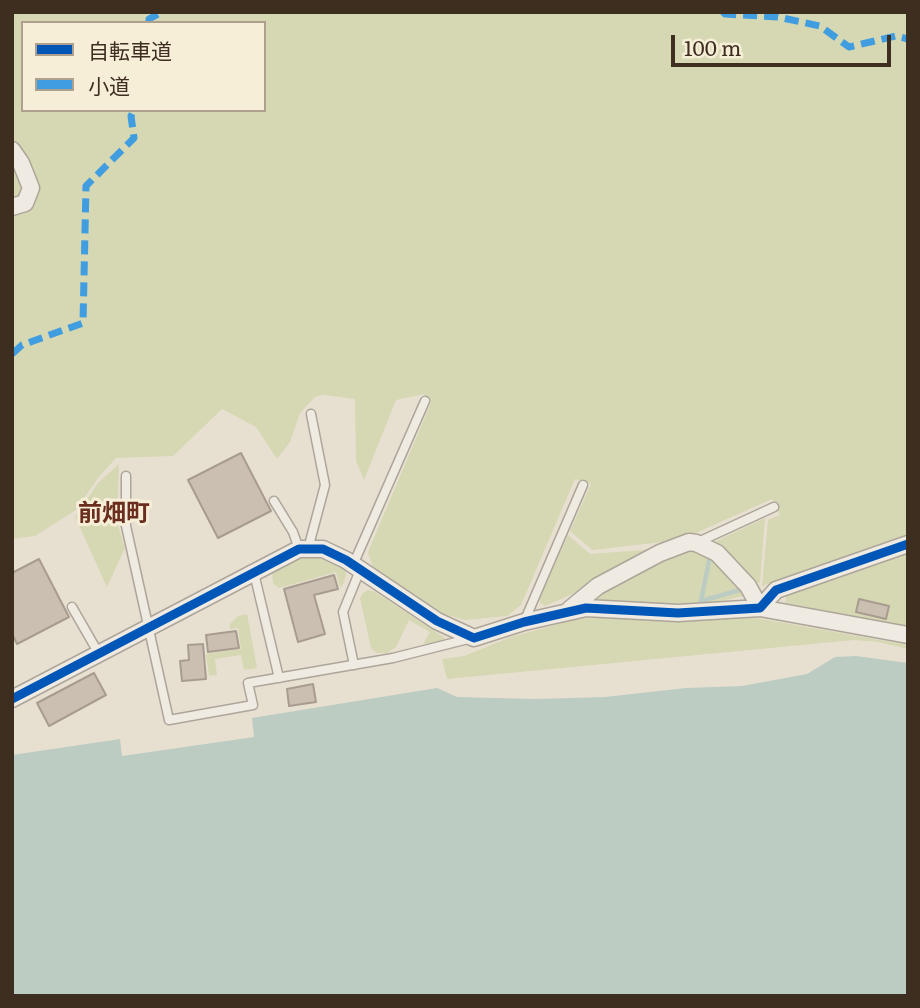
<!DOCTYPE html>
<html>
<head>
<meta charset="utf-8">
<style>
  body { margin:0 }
  #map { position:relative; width:920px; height:1008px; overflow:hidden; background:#e7e0d1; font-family:Literata,"Noto Sans JP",serif }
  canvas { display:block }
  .frame { position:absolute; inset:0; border:14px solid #3d2e20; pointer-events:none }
  .legend { position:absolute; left:21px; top:21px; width:245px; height:91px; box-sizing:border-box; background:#f7eed8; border:2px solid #ada18e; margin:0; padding:9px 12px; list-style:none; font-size:21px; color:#3d2e20 }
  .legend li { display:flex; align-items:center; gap:14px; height:35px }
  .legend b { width:35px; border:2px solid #ada18e }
  .scale { position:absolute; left:671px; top:35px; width:220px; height:32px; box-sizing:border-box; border:4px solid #3d2e20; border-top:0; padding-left:9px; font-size:21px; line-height:24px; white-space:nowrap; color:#3d2e20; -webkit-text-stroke:5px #f7eed8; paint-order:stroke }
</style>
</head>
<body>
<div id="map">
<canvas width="920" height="1008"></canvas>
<div class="frame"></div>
<ul class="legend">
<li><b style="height:9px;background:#0057b8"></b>自転車道</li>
<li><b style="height:9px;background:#3f9de0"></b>小道</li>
</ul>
<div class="scale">100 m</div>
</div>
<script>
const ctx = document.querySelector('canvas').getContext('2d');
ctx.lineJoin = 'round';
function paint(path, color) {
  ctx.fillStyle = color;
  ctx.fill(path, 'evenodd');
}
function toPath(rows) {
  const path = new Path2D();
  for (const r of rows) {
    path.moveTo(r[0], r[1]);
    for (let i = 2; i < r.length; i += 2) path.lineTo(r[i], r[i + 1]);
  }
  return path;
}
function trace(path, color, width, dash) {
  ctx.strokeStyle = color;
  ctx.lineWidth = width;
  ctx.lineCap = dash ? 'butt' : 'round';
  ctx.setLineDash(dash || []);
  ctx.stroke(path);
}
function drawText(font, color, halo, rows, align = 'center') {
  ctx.font = font + ' Literata,"Noto Sans JP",serif';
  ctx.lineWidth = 6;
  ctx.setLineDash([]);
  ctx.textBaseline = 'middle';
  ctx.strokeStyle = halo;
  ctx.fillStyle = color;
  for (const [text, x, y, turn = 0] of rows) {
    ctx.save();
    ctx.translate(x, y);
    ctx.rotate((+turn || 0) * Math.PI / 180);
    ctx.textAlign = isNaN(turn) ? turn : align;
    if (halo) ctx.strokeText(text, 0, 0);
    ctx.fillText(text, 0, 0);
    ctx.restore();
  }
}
const green = toPath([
  [12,12,908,12,906,535,762,586,768,520,780,515,772,499,680,540,592,550,570,531,591,484,575,479,521,605,507,616,465,620,441,613,411,597,373,568,368,552,431,403,424,394,396,400,364,480,356,461,355,399,323,395,315,397,300,413,290,442,277,459,256,427,222,409,173,456,116,458,98,478,76,510,35,536,12,539],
  [23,23,264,23,264,110,23,110],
  [119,464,117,522,125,548,107,587,75,517,98,483],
  [765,518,760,583,751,581,710,544],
  [568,535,590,554,657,549,575,593,545,606,540,603,540,598],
  [690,548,701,549,744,586,743,596,701,606,600,603,595,598,599,590,670,552],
  [908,552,908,626,785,603,787,595],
  [319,557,344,567,346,575,344,583,340,588,336,572,279,588,273,583,272,572,277,568,295,559],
  [368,590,375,592,445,638,441,642,423,644,430,632,409,620,396,647,387,653,377,653,371,648,360,598,363,593],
  [247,614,257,668,244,670,241,655,215,659,217,675,209,676,206,654,241,649,238,628,230,629,230,624,238,616],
  [605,617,676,620,751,617,908,645,908,649,878,642,854,640,447,679,442,659,464,656,511,637,577,619]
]);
const water = toPath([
  [856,656,908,663,908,996,12,996,12,755,120,739,122,756,254,737,252,718,437,688,457,697,535,699,605,697,686,688,742,686,807,674,835,657]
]);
const stream = toPath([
  [710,556,701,601,740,590]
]);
const building = toPath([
  [241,453,271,511,218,538,188,480,241,453],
  [39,559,69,617,17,644,12,634,12,573,39,559],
  [334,575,338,589,314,595,325,634,298,642,284,589,334,575],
  [859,599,889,606,886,619,856,612,859,599],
  [236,631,239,648,208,652,206,635,236,631],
  [203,644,206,679,182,681,180,661,189,660,188,645,203,644],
  [94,673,106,695,49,726,37,703,94,673],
  [313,684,316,702,289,706,287,689,313,684]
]);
const lane = toPath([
  [126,476,126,526,169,720,253,705,248,683,393,658,472,638],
  [274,501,293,532,299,549],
  [696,543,774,507],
  [308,549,325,485,311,414],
  [353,565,425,401],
  [254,573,279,678],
  [72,607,99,654],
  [524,622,583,485],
  [354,665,343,612,360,570]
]);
const street = toPath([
  [12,150,21,163,31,188,25,203,12,207],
  [570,609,598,586,660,553,689,542,696,543,717,553,748,586,760,608,908,635],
  [12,699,299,549,323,549,346,560,437,621,474,638,524,622,586,608,678,613,760,608,776,590,908,544]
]);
const quiet = toPath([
  [723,12,725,14,778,17,820,26,849,47,896,36,908,39],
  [149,23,149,19,162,12],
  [12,354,22,345,83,323,86,186,134,138,131,116,134,110]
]);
const cycleway = toPath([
  [12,699,299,549,323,549,346,560,437,621,474,638,524,622,586,608,678,613,760,608,776,590,908,544]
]);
const quarterNames = [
  ["前畑町",114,514]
];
paint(green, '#d6d7b3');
paint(water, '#bcccc2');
trace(stream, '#bcccc2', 4.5);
paint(building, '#cbbfb2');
trace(building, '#a89c90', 2);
trace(lane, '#ada599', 11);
trace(street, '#ada599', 19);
trace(lane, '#efebe3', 8);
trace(street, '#efebe3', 16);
trace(quiet, '#3f9de0', 7, [14, 7]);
trace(cycleway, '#0057b8', 9);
drawText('bold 24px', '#6b2e1e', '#f7eed8', quarterNames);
</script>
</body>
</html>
